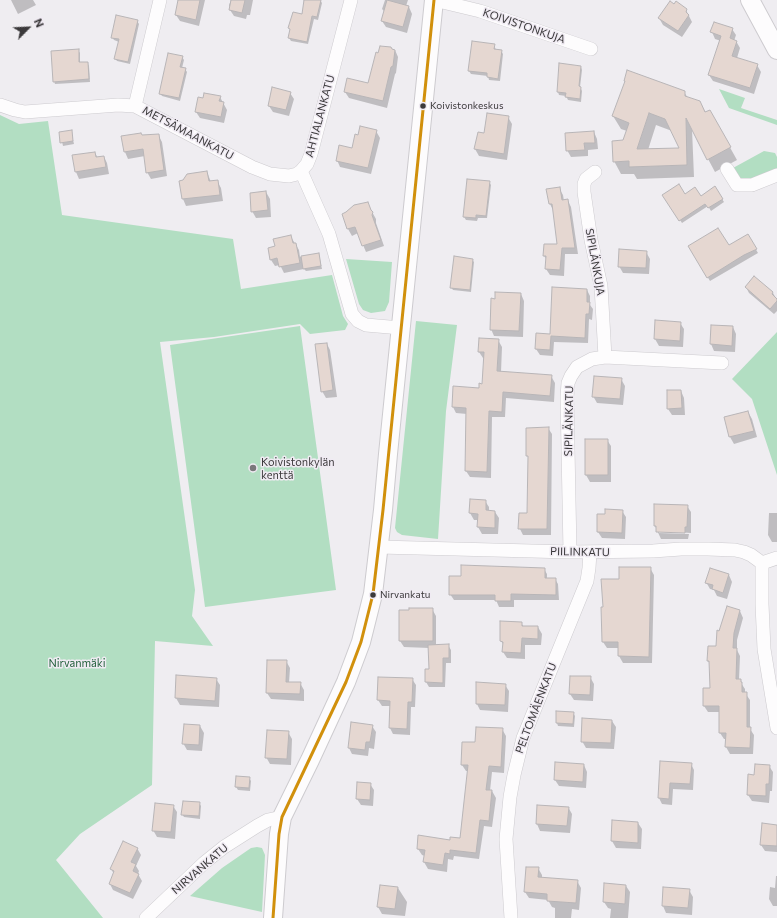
<!DOCTYPE html>
<html>
<head>
<meta charset="utf-8">
<style>
  body { margin:0 }
  #map { position:relative; width:777px; height:918px; overflow:hidden; background:#efedf1; font-family:Commissioner,sans-serif }
  canvas { display:block }
  .north { position:absolute; left:8px; top:8px; width:40px; height:40px; -webkit-text-stroke:3px #f0ebf3; paint-order:stroke; rotate:66deg; font-size:11px; font-weight:700; line-height:16px; text-align:center; color:#3b393b }
  .north::after { content:''; display:block; margin:auto; width:14px; height:18px; background:#3b393b; clip-path:polygon(50% 0,100% 100%,50% 72%,0 100%) }
</style>
</head>
<body>
<div id="map">
<canvas width="777" height="918"></canvas>
<div class="north">N</div>
</div>
<script>
const ctx = document.querySelector('canvas').getContext('2d');
ctx.lineJoin = 'round';
function paint(path, color) {
  ctx.fillStyle = color;
  ctx.fill(path, 'evenodd');
}
function toPath(rows) {
  const path = new Path2D();
  for (const r of rows) {
    path.moveTo(r[0], r[1]);
    for (let i = 2; i < r.length; i += 2) path.lineTo(r[i], r[i + 1]);
  }
  return path;
}
function trace(path, color, width, dash) {
  ctx.strokeStyle = color;
  ctx.lineWidth = width;
  ctx.lineCap = dash ? 'butt' : 'round';
  ctx.setLineDash(dash || []);
  ctx.stroke(path);
}
function drawText(font, color, halo, rows, align = 'center') {
  ctx.font = font + ' Commissioner,sans-serif';
  ctx.lineWidth = 3;
  ctx.setLineDash([]);
  ctx.textBaseline = 'middle';
  ctx.strokeStyle = halo;
  ctx.fillStyle = color;
  for (const [text, x, y, turn = 0] of rows) {
    ctx.save();
    ctx.translate(x, y);
    ctx.rotate((+turn || 0) * Math.PI / 180);
    ctx.textAlign = isNaN(turn) ? turn : align;
    if (halo) ctx.strokeText(text, 0, 0);
    ctx.fillText(text, 0, 0);
    ctx.restore();
  }
}
const green = toPath([
  [719,89,745,98,741,108,777,120,777,125,729,108],
  [0,115,19,124,48,121,62,215,233,239,241,289,332,275,343,316,348,324,345,330,310,334,300,324,214,337,160,342,195,590,192,616,213,646,155,641,152,785,80,834,56,860,103,918,0,918],
  [764,151,775,153,777,157,777,168,750,181,741,180,733,168],
  [346,259,392,262,389,302,385,311,371,313,363,310,359,304],
  [416,321,457,325,446,411,438,539,402,535,397,532,395,528],
  [300,326,336,590,205,607,170,345],
  [777,332,777,475,752,399,732,379],
  [257,847,262,848,265,855,262,912,190,896,222,868,251,848]
]);
const shadow = toPath([
  [11,0,33,0,36,5,18,14],
  [179,0,205,0,199,26,180,21,176,15],
  [231,0,253,0,250,15,247,15,246,19,234,16,230,10,229,5],
  [305,0,320,0,322,3,318,20,314,19,308,44,291,41,289,38,302,15],
  [385,0,408,0,406,6,409,7,412,14,407,33,386,27,382,21,385,12,382,9],
  [674,5,686,10,692,22,682,37,663,25,659,18],
  [137,21,139,24,130,64,117,61,115,58,119,42,114,40,112,37],
  [732,29,736,35,734,41,736,41,740,48,737,58,757,65,761,72,754,94,713,81,709,75,721,41,715,39,712,32],
  [494,45,496,50,501,51,503,54,500,81,489,80,488,76,471,74,469,71],
  [391,49,395,50,398,57,396,73,395,74,387,108,349,98,345,92,369,84],
  [78,50,80,53,80,63,87,63,89,66,90,82,55,84,54,81],
  [182,57,184,60,182,68,185,69,187,72,180,101,162,96,160,93],
  [581,67,582,70,580,87,582,91,581,102,568,100,566,96,559,95,558,92],
  [626,83,684,92,688,98,700,102,706,113,717,124,737,160,715,172,692,129,694,177,637,179,634,174,621,174,614,161,627,131,621,129,613,116],
  [656,125,672,131,681,149,648,150],
  [290,93,294,99,289,116,273,112,269,106],
  [220,97,227,110,224,123,200,118,196,112,204,99],
  [508,117,512,124,507,160,479,156,475,149,478,133,485,134],
  [71,131,74,144,63,146,60,133],
  [376,131,380,138,371,174,340,167,337,160,352,149,359,136],
  [594,132,597,139,598,149,588,150,588,156,571,157,567,150],
  [158,135,162,142,167,176,151,179,147,172,145,156,128,159,125,152,122,137],
  [95,153,98,158,104,157,107,163,109,174,79,179,76,172,73,156],
  [207,172,211,182,217,181,221,188,223,201,186,206,183,199,180,182],
  [489,182,491,185,487,218,478,218,477,221,466,220,464,217],
  [559,188,563,195,564,201,568,201,571,207,578,254,565,254,564,276,550,275,546,269,547,260,544,256,558,245,553,210,550,204,548,190],
  [715,188,724,202,711,211,708,206,682,223,665,198,684,195,700,197],
  [266,192,270,199,271,217,256,218,252,211],
  [367,203,376,219,376,223,384,246,366,252,358,233,352,236,348,229,343,214],
  [748,236,758,253,710,281,689,247,729,247],
  [291,237,299,250,300,257,319,254,322,269,306,271,304,269,284,273,280,265,275,266,271,260,276,247],
  [646,252,650,259,649,274,623,273,619,266],
  [472,260,474,262,471,292,453,290,451,287],
  [754,277,773,293,777,300,777,311,774,314,749,293,746,287],
  [587,290,590,296,590,305,593,309,592,320,589,319,588,343,554,342,553,356,540,355,536,349,551,335],
  [521,294,524,301,523,337,494,336,491,329,496,300],
  [656,321,680,323,684,329,683,347,659,346,655,339],
  [733,327,736,334,735,352,714,351,711,344],
  [498,340,502,347,501,372,551,376,555,383,554,402,506,398,505,417,492,417,491,478,470,477,466,471,467,414,456,413,453,407,454,387,480,389,483,385,485,358,483,358,479,352],
  [327,344,330,350,337,397,326,398,322,391],
  [621,379,625,386,623,405,597,403,593,396],
  [681,391,684,398,685,415,672,415,668,409],
  [748,412,752,419,757,437,734,444,730,437,725,418],
  [548,428,552,434,551,535,523,535,520,529,528,514,529,459,527,455],
  [586,440,607,440,611,446,611,482,590,482,586,475],
  [485,501,489,507,489,512,495,512,499,518,498,534,482,534,478,527,479,520,474,520,470,513],
  [687,506,691,512,691,533,659,531,659,533,689,534,688,539,661,539,655,526],
  [622,511,626,517,625,539,602,538,598,532],
  [769,513,777,513,777,542,772,542,768,535],
  [650,568,654,575,652,663,623,663,619,656,619,648,607,648,603,642,604,608,620,580],
  [544,569,547,574,547,579,555,579,558,584,559,600,514,600,514,607,499,607,496,600,454,600,450,594,462,577],
  [729,575,732,582,727,599,717,596,714,590,710,589,706,582],
  [432,609,436,616,436,646,448,645,451,650,451,663,446,663,445,687,429,687,426,682,430,670,429,648,404,647,400,641],
  [740,611,743,618,737,640,737,650,740,656,739,680,745,689,745,693,750,700,750,729,754,735,753,754,730,754,726,747,726,739,724,739,720,733,720,712,708,712,704,706,711,689,710,664,708,661,709,647,717,647,720,632],
  [521,623,524,627,538,627,542,634,541,645,525,645,525,659,507,658,503,652,504,646,501,641],
  [286,661,290,668,289,683,300,683,304,690,304,701,271,699,267,693],
  [590,677,594,684,593,701,574,700,570,694],
  [216,679,220,685,219,707,180,705,176,698],
  [412,679,416,685,415,707,411,707,410,735,393,734,390,728,391,706,382,706,378,700],
  [505,685,509,691,508,712,480,710,477,704],
  [573,713,575,716,574,727,558,726,557,723],
  [612,721,616,727,614,749,586,748,582,741],
  [200,726,204,733,202,751,187,750,183,743],
  [372,726,376,732,374,749,369,748,368,756,352,754,349,748],
  [502,729,506,736,504,773,492,772,490,791,492,791,496,798,492,827,484,826,479,859,454,856,453,860,448,859,447,872,428,869,424,862,425,856,422,855,418,849,460,839,469,771,466,771,462,765,476,743],
  [288,732,292,739,291,765,270,764,266,757],
  [661,762,691,764,694,770,693,790,673,789,672,805,662,804,659,798],
  [584,765,587,772,586,788,559,786,555,780],
  [769,766,773,772,772,791,770,791,769,803,752,801,748,795],
  [249,778,251,781,250,791,238,790,236,787],
  [370,784,374,790,373,806,361,805,357,799],
  [199,803,201,806,200,819,184,817,182,814],
  [173,806,177,812,175,839,157,837,153,830],
  [538,806,568,807,572,814,570,833,540,831,537,824],
  [613,821,638,823,642,829,641,849,616,848,612,841],
  [777,826,777,852,765,851,761,845],
  [137,848,141,855,136,866,139,871,138,874,142,881,133,899,113,890,110,884,114,874,111,869],
  [538,868,542,875,542,879,577,881,581,888,579,910,572,909,571,918,555,918,555,908,552,907,548,900,529,898,525,892],
  [776,876,777,876,777,906,773,906,769,899,770,887,775,888],
  [626,886,630,892,628,918,610,918,611,909,608,908,604,902],
  [398,888,407,902,405,916,382,914,378,907],
  [664,888,689,890,693,897,692,915,666,913,663,906]
]);
const building = toPath([
  [178,0,200,0,196,20,175,15,178,0],
  [231,0,245,0,242,13,229,10,231,0],
  [304,0,321,0,317,17,312,16,307,42,288,38,290,29,288,28,293,12,302,14,304,0],
  [387,0,409,6,403,27,381,21,387,0],
  [670,1,674,4,676,1,687,9,686,12,689,15,678,31,658,18,670,1],
  [116,15,138,20,128,62,114,59,119,39,111,38,116,15],
  [714,22,733,28,730,38,737,41,732,56,758,64,750,88,708,75,721,36,710,32,714,22],
  [472,41,495,44,494,49,502,50,498,79,487,77,487,73,468,71,472,41],
  [380,46,391,47,392,49,395,50,393,66,391,67,383,101,344,92,347,78,368,83,376,52,378,53,380,46],
  [79,49,79,62,88,62,89,79,53,82,51,51,79,49],
  [168,53,183,56,180,67,186,68,179,98,159,94,168,53],
  [559,63,581,66,579,86,581,87,580,99,565,97,566,93,557,92,559,63],
  [627,70,685,91,685,96,700,101,705,112,710,110,731,147,707,160,686,118,687,165,629,167,629,161,613,162,612,141,623,140,629,123,612,116,625,81,624,81,627,70],
  [649,113,665,119,679,148,637,149,649,113],
  [272,87,291,92,286,110,268,106,272,87],
  [204,93,221,96,219,101,224,102,221,117,195,112,198,97,203,98,204,93],
  [487,113,509,116,504,154,474,149,478,132,484,133,487,113],
  [360,126,377,130,368,168,336,161,339,145,352,148,355,134,358,135,360,126],
  [72,130,73,141,60,143,59,132,72,130],
  [594,131,595,143,584,143,585,150,566,151,565,133,594,131],
  [141,133,142,135,159,134,164,170,146,173,143,149,124,152,121,136,141,133],
  [95,152,96,157,104,156,106,167,75,172,72,155,95,152],
  [207,171,209,181,218,180,220,195,182,199,179,181,183,180,187,174,207,171],
  [467,179,490,181,486,216,476,215,476,218,463,217,467,179],
  [679,184,685,194,695,187,701,196,715,186,723,199,708,208,705,204,679,221,662,195,679,184],
  [560,187,562,200,568,199,575,248,562,248,560,270,545,269,546,256,543,256,544,244,557,244,552,204,549,204,546,189,560,187],
  [266,191,268,210,251,212,250,193,266,191],
  [368,202,371,210,373,212,372,215,381,240,362,246,355,227,347,229,342,214,346,212,354,205,368,202],
  [718,228,729,245,748,234,757,249,744,255,707,278,688,246,718,228],
  [291,235,293,243,296,243,300,263,279,267,277,258,270,260,268,248,275,246,273,239,291,235],
  [619,249,647,251,646,268,618,267,619,249],
  [319,253,321,266,303,269,301,256,319,253],
  [454,256,473,259,470,290,450,288,454,256],
  [754,276,773,292,772,294,777,299,777,301,770,309,745,287,754,276],
  [552,287,587,289,587,302,590,302,589,314,586,314,585,338,551,336,550,350,535,349,536,333,550,334,552,287],
  [495,292,521,293,519,331,490,330,491,298,495,299,495,292],
  [655,320,681,322,680,341,654,339,655,320],
  [711,325,733,326,732,346,710,344,711,325],
  [479,338,499,339,497,371,552,375,550,396,503,392,502,412,489,411,487,472,465,471,466,408,452,407,453,386,479,388,479,383,482,384,484,352,478,352,479,338],
  [327,343,333,390,321,392,315,344,327,343],
  [594,376,622,378,620,399,592,397,594,376],
  [667,390,681,390,682,408,667,409,667,390],
  [748,411,754,431,729,437,724,417,748,411],
  [549,427,547,529,518,529,519,513,527,513,528,456,526,456,526,428,549,427],
  [585,439,608,439,608,475,585,475,585,439],
  [470,499,486,500,486,510,495,511,495,528,477,527,478,514,469,513,470,499],
  [654,504,688,505,687,527,685,527,685,533,656,532,656,526,654,526,654,504],
  [605,509,623,510,622,533,597,532,597,514,605,514,605,509],
  [461,565,545,568,545,578,556,578,556,595,511,594,511,601,495,601,495,595,449,595,449,576,461,576,461,565],
  [619,567,651,567,649,657,618,656,618,642,602,642,601,607,603,607,601,579,619,579,619,567],
  [710,568,729,574,723,593,712,589,713,585,705,583,710,568],
  [727,606,740,610,734,633,733,648,737,648,736,679,741,679,741,682,742,682,742,692,747,692,747,727,751,727,750,748,725,747,726,733,719,733,719,706,703,706,703,688,710,688,709,661,707,661,708,646,716,646,717,630,719,631,727,606],
  [409,608,433,608,433,641,399,641,399,610,409,610,409,608],
  [500,621,522,622,522,626,538,626,538,639,522,638,521,653,502,652,503,642,500,641,500,621],
  [449,644,449,658,443,658,443,683,425,682,425,669,429,669,428,645,449,644],
  [267,660,287,660,286,682,301,682,300,694,266,693,267,660],
  [176,675,217,678,215,701,175,698,176,675],
  [570,676,591,676,590,695,569,694,570,676],
  [378,677,413,678,412,702,408,702,407,729,389,728,390,701,377,700,378,677],
  [476,682,506,684,505,705,476,704,476,682],
  [556,711,574,712,573,724,556,723,556,711],
  [582,718,612,720,611,743,581,742,582,718],
  [351,722,373,725,370,742,366,742,365,750,348,748,351,722],
  [184,724,200,725,199,745,182,744,184,724],
  [476,727,503,728,501,767,489,766,486,790,492,790,489,821,480,820,476,853,450,850,450,854,445,853,443,865,423,862,425,850,417,849,418,835,450,840,450,837,460,838,468,765,461,765,462,742,475,742,476,727],
  [267,730,289,731,287,759,265,758,267,730],
  [660,761,692,763,690,784,670,783,669,799,658,798,660,761],
  [555,762,584,764,583,782,554,780,555,762],
  [755,764,770,765,769,784,766,784,766,796,747,795,748,774,754,775,755,764],
  [236,776,250,777,249,788,235,787,236,776],
  [357,782,371,783,370,800,356,799,357,782],
  [183,801,200,802,199,816,181,815,183,801],
  [155,803,174,805,171,832,152,831,155,803],
  [537,805,569,807,567,826,536,824,537,805],
  [612,820,638,822,638,843,611,841,612,820],
  [762,823,777,825,777,846,760,845,762,823],
  [123,841,138,848,131,862,136,864,133,871,139,874,130,893,109,884,114,871,110,869,123,841],
  [526,867,539,867,538,877,578,880,576,903,547,901,547,894,524,892,526,867],
  [604,883,626,885,625,904,603,902,604,883],
  [380,885,398,887,395,909,377,907,380,885],
  [663,887,690,889,688,908,662,906,663,887]
]);
const street = toPath([
  [351,0,311,154,307,164,301,171,329,234,352,314,358,321,366,325,401,328],
  [434,0,480,11,591,49],
  [0,105,15,110,25,112,118,105,135,106,252,167,270,174,289,176,297,174,301,171],
  [135,106,160,0],
  [727,169,737,185,752,185,777,175],
  [595,172,586,179,584,184,584,192,591,240,601,286,605,357],
  [379,547,570,552,653,551,681,549,708,549,735,550,744,552,751,555,762,563,777,558],
  [570,552,567,397,568,383,571,376,577,367,592,359,605,357,722,363],
  [762,563,762,604,764,649,777,728],
  [146,918,204,863,224,847,257,826,268,820,282,817],
  [511,918,506,839,510,797,514,775,523,738,587,581,589,568,590,552]
]);
const secondary = toPath([
  [750,0,777,50],
  [273,918,279,834,282,817,310,760,346,682,361,642,373,594,383,510,388,454,434,0]
]);
const bus1 = toPath([
  [273,918,279,834,282,817,346,682,361,642,373,594,383,510,434,0]
]);
const markers = [
  [423,106,3.5,"#3b393b"],
  [253,468,4,"#7a787b"],
  [373,595,3.5,"#3b393b"]
];
const busNames = [
  ["Koivistonkeskus",430,106],
  ["Nirvankatu",380,595]
];
const streetNames = [
  ["KOIVISTONKUJA",524,26,19],
  ["AHTIALANKATU",320,116,-75],
  ["METSÄMAANKATU",188,133,28],
  ["SIPILÄNKUJA",595,262,80],
  ["SIPILÄNKATU",569,421,-89],
  ["PIILINKATU",580,552,1],
  ["PELTOMÄENKATU",536,708,-69],
  ["NIRVANKATU",200,869,-41]
];
const poiNames = [
  ["Koivistonkylän",261,462],
  ["kenttä",261,475]
];
const parkNames = [
  ["Nirvanmäki",77,663]
];
paint(green, '#b2dec2');
paint(shadow, '#0003');
paint(building, '#e5d7d1');
trace(building, '#b8b5b7', 1);
trace(street, '#cdcbcf', 14);
trace(secondary, '#cdcbcf', 20);
trace(street, '#fdfcfd', 13);
trace(secondary, '#fdfcfd', 18);
trace(bus1, '#d1900c', 3);
for (const [x, y, r, color] of markers) {
  const dot = new Path2D();
  dot.arc(x, y, r, 0, 2 * Math.PI);
  ctx.fillStyle = color;
  ctx.fill(dot);
  trace(dot, '#f0ebf3', 1.5);
}
drawText('10px', '#3b393b', '#f0ebf3', busNames, 'left');
drawText('11px', '#3b393b', '#f0ebf3', streetNames);
drawText('11px', '#3b393b', '#f0ebf3', poiNames, 'left');
drawText('11px', '#205e39', '#f0ebf3', parkNames);
</script>
</body>
</html>
